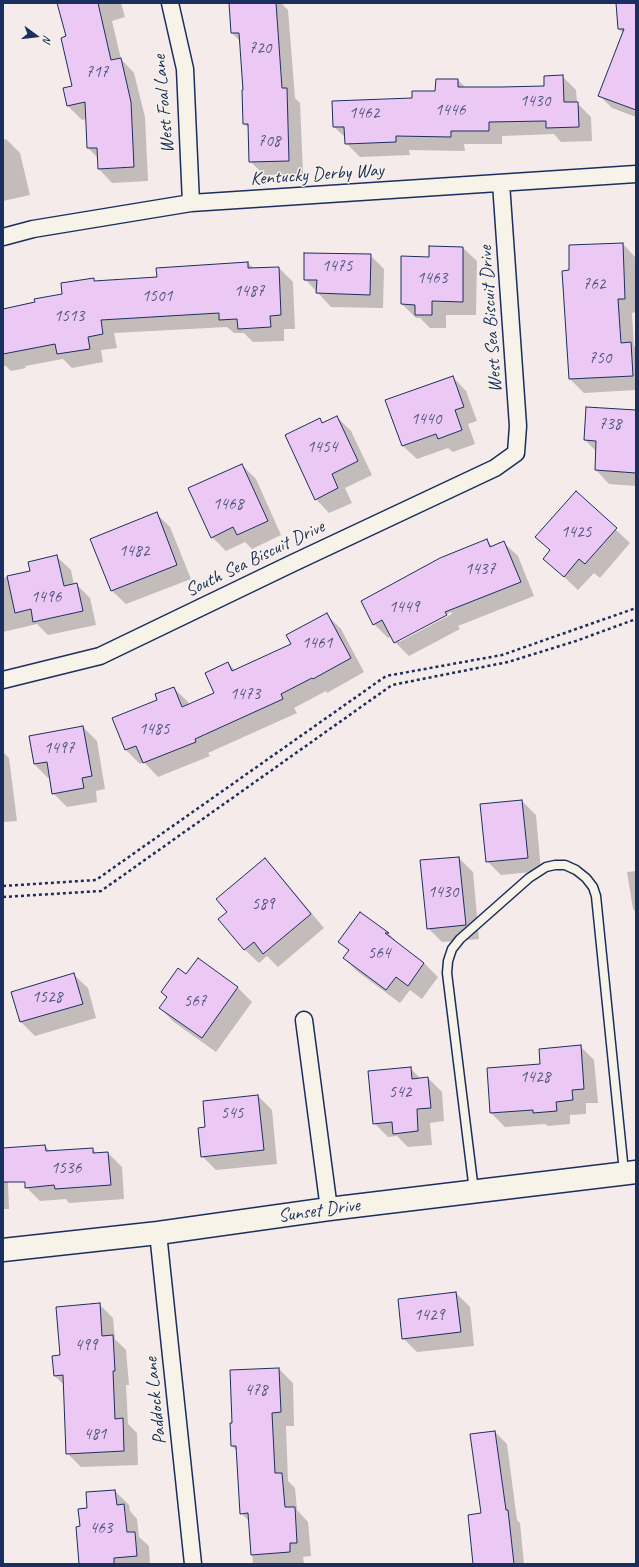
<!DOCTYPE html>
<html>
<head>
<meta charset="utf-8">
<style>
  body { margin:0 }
  #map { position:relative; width:639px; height:1567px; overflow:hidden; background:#f5ebea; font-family:Caveat,sans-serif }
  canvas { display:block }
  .frame { position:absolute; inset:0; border:4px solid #1b2f5e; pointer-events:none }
  .north { position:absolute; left:16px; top:16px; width:40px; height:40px; -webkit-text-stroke:3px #f7f3e8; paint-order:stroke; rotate:105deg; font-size:11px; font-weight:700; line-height:16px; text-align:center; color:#1b2f5e }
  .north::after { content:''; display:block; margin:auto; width:14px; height:18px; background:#1b2f5e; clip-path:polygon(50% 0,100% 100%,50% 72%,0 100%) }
</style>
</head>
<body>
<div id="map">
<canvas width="639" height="1567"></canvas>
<div class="frame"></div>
<div class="north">N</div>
</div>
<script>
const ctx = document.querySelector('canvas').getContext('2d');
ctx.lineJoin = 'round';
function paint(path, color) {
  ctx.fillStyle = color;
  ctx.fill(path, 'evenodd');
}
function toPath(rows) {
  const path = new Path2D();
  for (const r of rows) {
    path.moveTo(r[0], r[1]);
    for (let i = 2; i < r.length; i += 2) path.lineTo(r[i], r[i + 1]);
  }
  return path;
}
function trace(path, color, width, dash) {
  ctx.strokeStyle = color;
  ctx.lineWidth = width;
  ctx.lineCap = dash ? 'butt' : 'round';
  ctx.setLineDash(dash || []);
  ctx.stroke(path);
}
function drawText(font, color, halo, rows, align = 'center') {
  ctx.font = font + ' Caveat,sans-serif';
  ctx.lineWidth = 3;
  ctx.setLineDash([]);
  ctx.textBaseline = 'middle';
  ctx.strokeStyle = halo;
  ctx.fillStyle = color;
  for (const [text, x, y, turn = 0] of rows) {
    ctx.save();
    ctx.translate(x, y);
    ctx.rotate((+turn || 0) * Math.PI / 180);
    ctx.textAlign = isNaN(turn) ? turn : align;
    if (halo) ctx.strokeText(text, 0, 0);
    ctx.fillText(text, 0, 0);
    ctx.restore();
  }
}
const shadow = toPath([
  [58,3,121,3,125,17,112,21,121,59,134,73,145,117,148,181,112,183,99,169,98,158,88,148,86,119,82,120,68,106,64,89,74,86,68,37],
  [230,3,281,3,288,10,295,98,300,103,303,174,264,175,250,161,249,128,244,124,241,42,232,33],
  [617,3,636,3,636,41,631,41,619,29],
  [636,51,636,117,612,108,599,95],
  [562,76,576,90,577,103,591,117,592,141,561,142,554,134,502,136,502,144,464,144,465,151,409,150,410,155,360,157,346,143,346,138,334,127,413,99,436,92,458,80,466,88,545,87],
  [6,139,20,153,30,195,3,201,3,140],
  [623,244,636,258,636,312,632,313,634,346,636,348,636,390,584,393,570,379,570,271],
  [463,248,477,261,476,315,446,315,446,328,430,328,420,318,416,318,402,304,402,257,430,258],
  [370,255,384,269,383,308,331,307,305,279],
  [248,263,254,269,279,268,293,282,295,329,284,329,284,341,253,342,244,333,234,333,227,327,114,333,117,348,101,350,103,362,72,368,63,359,25,366,26,368,11,371,6,366,3,366,3,309,64,295,93,279,96,282,158,278],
  [453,377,466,391,477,421,468,424,475,444,453,452,448,448,417,459,403,446],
  [636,411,636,486,609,484,596,470,597,452,585,440],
  [337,417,351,431,372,475,345,488,352,503,329,513,316,499,320,420,324,424],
  [242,465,256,479,281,535,252,549,245,542,226,551,212,537],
  [576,493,630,543,600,578,594,573,578,590,545,559,551,551,537,537],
  [156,513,170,527,191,579,126,604,112,591,92,539],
  [487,541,493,547,504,543,518,556,534,596,458,626,460,629,409,656,395,642,392,636,388,638,374,624],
  [451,612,452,614,399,642,399,639],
  [57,557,71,570,74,585,76,584,90,598,96,625,48,635,37,624,3,632,3,578,31,572],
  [327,615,341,629,364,672,327,693,326,691,294,708,297,713,208,753,210,756,158,777,144,762,140,764,126,750,158,701,174,688,188,702,189,705,215,693,228,663,235,670,292,645],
  [83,727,97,741,105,789,96,791,97,802,67,807,53,793,51,777,48,778,34,764],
  [3,752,9,758,17,821,3,822],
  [522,801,536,815,541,871,501,875,487,861],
  [459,858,473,872,479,939,442,942,428,928],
  [265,859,278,873,324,928,278,967,267,956,259,963,245,950,220,919,228,912],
  [636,871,636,912,633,909,627,872],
  [361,913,388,933,402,947,424,963,438,977,422,999,410,990,400,1003,358,972,344,958,349,951,339,942],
  [198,960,238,988,252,1002,216,1052,174,1022,160,1008,167,998,162,992,187,976],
  [74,975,88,988,96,1018,35,1036,21,1022,12,993],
  [580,1046,594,1060,598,1103,586,1103,586,1114,570,1115,570,1124,548,1126,545,1124,505,1127,491,1113,488,1069,541,1064],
  [410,1068,421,1079,428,1078,442,1092,444,1121,430,1123,432,1145,408,1147,397,1136,388,1137,374,1123],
  [258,1096,272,1110,277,1164,216,1170,202,1156,207,1128],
  [45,1146,51,1152,93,1149,97,1154,108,1153,122,1167,124,1199,69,1203,66,1199,40,1201,26,1187],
  [3,1151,7,1160,9,1209,3,1209],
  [456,1293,470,1307,474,1346,417,1352,403,1338],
  [99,1304,113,1318,115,1339,126,1350,129,1385,126,1385,128,1424,137,1433,138,1465,81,1467,67,1453,64,1385,55,1376,61,1356],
  [279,1369,293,1383,294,1426,286,1426,288,1481,295,1488,297,1510,308,1522,311,1556,303,1557,304,1564,253,1564,250,1522,241,1513,237,1451,232,1446,233,1423],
  [495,1432,507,1444,517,1520,520,1523,524,1564,474,1564],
  [115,1491,129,1505,130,1511,137,1519,139,1537,149,1546,150,1564,80,1564,81,1527,88,1509,87,1493]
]);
const building = toPath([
  [57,3,98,3,111,60,121,58,131,102,134,167,98,169,97,148,87,148,85,102,67,106,63,88,72,86,61,38,66,36,57,3],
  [229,3,276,3,282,88,287,88,289,161,249,162,248,124,243,124,242,90,243,90,239,33,231,33,229,3],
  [616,3,636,3,636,110,598,96,624,29,618,29,616,3],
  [563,75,564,102,578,102,579,127,546,128,546,121,489,122,489,131,451,131,451,137,396,136,396,142,345,144,344,127,333,127,332,101,412,98,412,91,435,91,436,79,458,79,458,87,501,87,544,86,544,76,563,75],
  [623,243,625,299,618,299,621,343,631,342,633,376,569,379,562,271,569,270,569,245,623,243],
  [429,246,463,247,463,302,432,301,432,315,415,315,415,305,401,304,401,256,429,257,429,246],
  [304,253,371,254,370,295,316,293,317,280,304,280,304,253],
  [248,262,248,268,279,267,281,315,270,316,271,327,238,329,237,319,219,320,219,313,101,320,103,334,88,337,90,349,57,354,55,344,3,354,3,309,35,302,34,299,62,294,61,283,94,278,94,281,157,277,156,268,248,262],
  [453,376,464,407,455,410,462,430,438,439,436,434,402,446,385,400,453,376],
  [586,407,636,410,636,473,595,470,596,441,584,440,586,407],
  [337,416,358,461,332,474,338,488,315,500,285,435,320,418,322,423,337,416],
  [242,464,268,521,237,535,233,527,211,538,188,488,242,464],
  [576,491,617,528,585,564,579,559,564,577,543,559,550,550,535,537,576,491],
  [157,512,177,565,111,591,90,539,157,512],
  [487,539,490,547,504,541,521,582,445,612,447,615,394,643,382,620,373,625,361,601,440,558,487,539],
  [57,555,64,586,77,583,83,611,33,622,31,609,15,613,7,576,30,571,28,562,57,555],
  [327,613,351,658,313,679,312,678,281,694,283,699,195,739,196,742,143,763,136,746,125,750,112,718,157,700,155,694,174,687,182,707,214,693,205,673,228,662,232,671,291,644,286,635,327,613],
  [83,726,92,776,82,778,84,788,52,794,47,762,34,764,29,736,83,726],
  [522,800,528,858,486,862,480,804,522,800],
  [459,857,466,925,427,929,420,860,459,857],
  [265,858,311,914,263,954,254,942,244,950,218,919,227,912,216,899,265,858],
  [360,912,389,933,385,933,424,963,408,986,396,977,386,990,343,958,349,950,338,942,360,912],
  [198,958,238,987,202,1038,159,1008,167,997,161,992,178,968,186,974,198,958],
  [74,973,83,1004,20,1022,11,992,74,973],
  [581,1045,584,1089,572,1090,573,1100,556,1102,557,1111,533,1113,533,1110,490,1113,487,1068,540,1064,539,1049,581,1045],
  [411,1067,412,1079,428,1077,431,1108,417,1109,418,1131,393,1134,392,1122,373,1124,368,1071,411,1067],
  [258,1095,264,1150,201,1157,198,1128,205,1127,203,1101,258,1095],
  [45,1145,46,1151,93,1148,93,1153,108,1152,111,1185,55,1189,54,1185,25,1188,25,1182,3,1182,3,1148,45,1145],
  [456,1292,461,1332,402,1339,398,1299,456,1292],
  [100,1303,102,1336,113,1335,115,1371,113,1371,115,1419,123,1418,124,1451,66,1454,63,1375,54,1376,52,1356,60,1355,56,1307,100,1303],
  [279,1368,281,1412,272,1413,275,1473,282,1473,285,1507,295,1507,297,1543,290,1543,290,1552,251,1555,248,1513,240,1514,236,1446,231,1446,230,1423,232,1423,230,1370,279,1368],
  [495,1431,506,1510,508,1510,514,1564,473,1564,468,1515,481,1513,470,1434,495,1431],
  [115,1490,117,1505,124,1504,127,1532,135,1532,137,1556,114,1558,114,1564,79,1564,76,1527,80,1526,78,1509,87,1508,86,1492,115,1490]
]);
const path = toPath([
  [3,886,96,880,386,676,502,655,636,608],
  [3,897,101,891,392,685,508,662,576,641,636,619]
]);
const lane = toPath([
  [474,1191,447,973,448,961,452,949,460,939,529,878,546,867,555,865,565,865,576,870,586,878,593,887,596,896,624,1172]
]);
const street = toPath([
  [170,3,185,69,191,203],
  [3,237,33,229,191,203,636,174],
  [3,680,100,656,293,563,495,468,516,453,518,426,501,183],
  [304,1020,329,1209],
  [158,1233,193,1564]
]);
const secondary = toPath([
  [3,1250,158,1233,329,1209,636,1172]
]);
const numberNames = [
  ["720",260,49],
  ["717",97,73],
  ["1430",535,102],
  ["1446",450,111],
  ["1462",364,114],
  ["708",269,142],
  ["1475",337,267],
  ["1463",432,279],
  ["762",594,285],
  ["1487",249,292],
  ["1501",157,297],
  ["1513",69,317],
  ["750",600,359],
  ["1440",426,420],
  ["738",610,425],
  ["1454",322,448],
  ["1468",228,505],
  ["1425",576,533],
  ["1482",134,552],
  ["1437",480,570],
  ["1496",46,598],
  ["1449",404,608],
  ["1461",317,644],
  ["1473",245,695],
  ["1485",154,730],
  ["1497",59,749],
  ["1430",443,893],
  ["589",263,905],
  ["564",379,954],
  ["1528",47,998],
  ["567",195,1002],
  ["1428",535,1078],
  ["542",400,1093],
  ["545",232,1114],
  ["1536",66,1169],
  ["1429",429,1316],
  ["499",86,1346],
  ["478",256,1391],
  ["481",95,1435],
  ["463",101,1529]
];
const streetNames = [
  ["West Foal Lane",164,104,-95],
  ["Kentucky Derby Way",317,175,-4],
  ["West Sea Biscuit Drive",491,319,-94],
  ["South Sea Biscuit Drive",255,559,-26],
  ["Sunset Drive",319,1211,-8],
  ["Paddock Lane",156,1401,-96]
];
paint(shadow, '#0003');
paint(building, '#ecc9f4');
trace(building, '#1b2f5e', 1);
trace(lane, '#1b2f5e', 11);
trace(street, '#1b2f5e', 19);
trace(secondary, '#1b2f5e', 25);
trace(path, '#1b2f5e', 2.5, [3, 3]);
trace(lane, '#f7f3e8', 8);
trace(street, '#f7f3e8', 16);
trace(secondary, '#f7f3e8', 22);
drawText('17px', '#4f5684', null, numberNames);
drawText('19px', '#1b2f5e', '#f7f3e8', streetNames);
</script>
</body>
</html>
